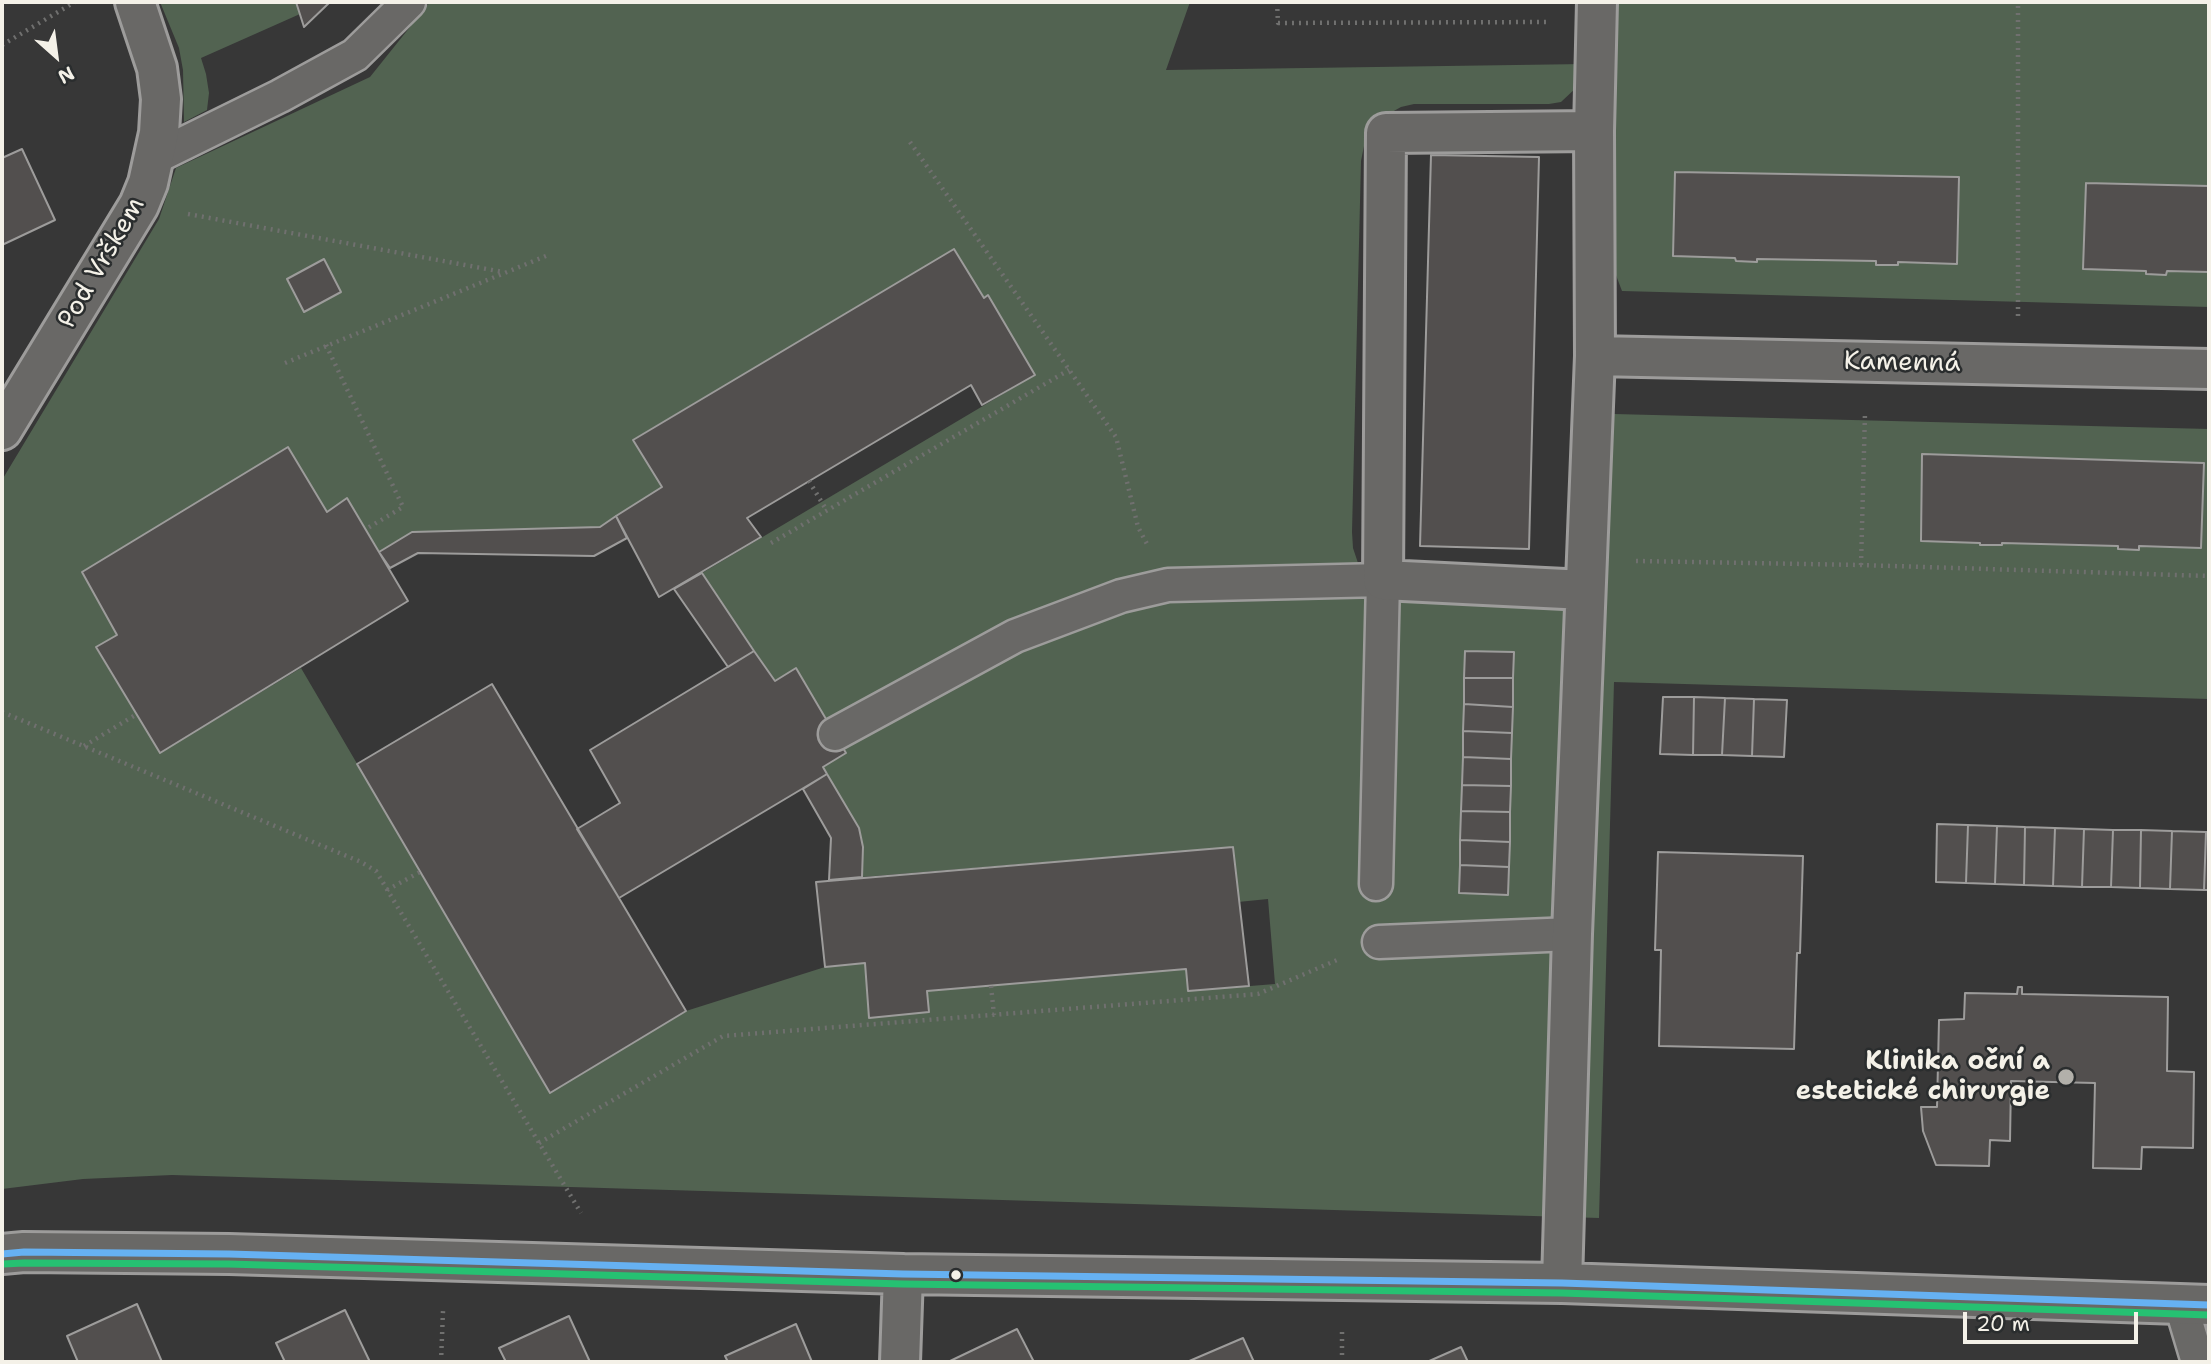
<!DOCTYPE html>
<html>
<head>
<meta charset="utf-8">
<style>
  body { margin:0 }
  #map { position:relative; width:2211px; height:1364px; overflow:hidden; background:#373737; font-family:"Shantell Sans",sans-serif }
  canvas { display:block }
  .frame { position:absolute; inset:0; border:4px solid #f4f1e8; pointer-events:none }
  .north { position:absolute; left:21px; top:21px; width:70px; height:70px; -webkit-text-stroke:5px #2a2d2e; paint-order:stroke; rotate:152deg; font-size:19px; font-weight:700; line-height:28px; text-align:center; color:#f4f1e8 }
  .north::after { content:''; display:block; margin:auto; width:24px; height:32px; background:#f4f1e8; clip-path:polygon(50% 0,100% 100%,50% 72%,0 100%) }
  .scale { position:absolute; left:1963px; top:1312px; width:175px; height:32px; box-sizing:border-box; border:4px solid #f4f1e8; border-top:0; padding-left:9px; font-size:21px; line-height:24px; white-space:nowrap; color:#f4f1e8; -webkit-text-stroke:5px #2a2d2e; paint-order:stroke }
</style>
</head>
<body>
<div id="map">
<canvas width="2211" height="1364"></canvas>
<div class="frame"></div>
<div class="north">N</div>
<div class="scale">20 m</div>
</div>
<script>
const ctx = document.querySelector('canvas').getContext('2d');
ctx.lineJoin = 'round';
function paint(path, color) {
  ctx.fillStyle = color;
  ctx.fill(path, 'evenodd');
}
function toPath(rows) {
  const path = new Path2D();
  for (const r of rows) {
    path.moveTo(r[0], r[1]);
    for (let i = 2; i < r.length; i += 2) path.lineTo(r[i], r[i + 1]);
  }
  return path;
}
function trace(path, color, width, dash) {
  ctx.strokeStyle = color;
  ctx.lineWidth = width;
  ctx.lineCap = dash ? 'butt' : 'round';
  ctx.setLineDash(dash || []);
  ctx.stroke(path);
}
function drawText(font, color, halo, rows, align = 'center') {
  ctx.font = font + ' "Shantell Sans",sans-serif';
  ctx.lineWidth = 5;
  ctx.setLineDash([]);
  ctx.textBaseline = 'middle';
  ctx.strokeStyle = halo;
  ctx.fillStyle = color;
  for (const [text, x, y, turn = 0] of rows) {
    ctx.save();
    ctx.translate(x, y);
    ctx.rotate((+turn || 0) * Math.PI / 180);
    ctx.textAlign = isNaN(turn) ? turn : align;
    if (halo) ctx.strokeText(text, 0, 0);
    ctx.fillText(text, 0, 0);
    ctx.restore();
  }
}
const green = toPath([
  [160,2,296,2,300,14,201,58,206,74,209,93,207,110,184,122,183,70,179,48],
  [430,2,1190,2,1166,70,1585,64,1578,86,1561,102,1549,104,1414,104,1401,107,1381,118,1365,141,1361,161,1352,532,1353,548,1359,566,1571,586,1606,432,1614,414,2209,429,2209,699,1614,682,1599,1218,172,1175,83,1179,2,1189,2,480,159,219,176,168,370,77],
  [954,249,984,298,988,296,1035,375,702,573,775,681,796,669,846,752,823,767,859,828,863,847,862,877,1233,847,1238,902,1268,899,1275,984,1188,991,1186,969,927,991,928,1012,869,1018,865,963,825,967,686,1011,550,1093,301,668,160,753,96,648,117,635,82,572,288,447,327,512,347,498,379,552,412,532,600,527,662,487,634,439],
  [1614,2,2209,2,2209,307,1622,291,1611,262]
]);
const building = toPath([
  [296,2,330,2,304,27,296,2],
  [22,149,55,220,2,245,2,158,22,149],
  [1431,155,1539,157,1529,549,1420,546,1431,155],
  [1675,172,1959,177,1957,264,1898,262,1898,265,1876,265,1876,261,1757,259,1757,262,1736,261,1735,258,1673,256,1675,172],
  [2086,183,2209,186,2209,272,2167,271,2166,275,2146,274,2146,271,2083,269,2086,183],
  [954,249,984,298,988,295,1035,375,982,405,971,385,747,518,761,537,659,597,616,516,662,487,633,440,954,249],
  [324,259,341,292,304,312,287,279,324,259],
  [288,447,327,512,347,498,408,601,160,753,96,647,117,635,82,572,288,447],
  [1922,454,2204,463,2201,548,2139,546,2139,550,2118,549,2118,546,2002,543,2002,545,1980,545,1980,543,1921,541,1922,454],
  [616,516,627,538,594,556,418,553,390,568,379,552,412,532,600,527,616,516],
  [702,573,754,651,728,667,674,589,702,573],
  [754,651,775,681,796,668,846,753,823,767,827,774,619,898,577,829,620,803,590,750,754,651],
  [1465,651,1514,652,1513,678,1464,678,1465,651],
  [1464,678,1513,678,1513,707,1464,704,1464,678],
  [492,684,686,1011,550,1093,357,764,492,684],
  [1663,697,1694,697,1693,755,1660,754,1663,697],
  [1694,697,1725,698,1722,755,1693,755,1694,697],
  [1725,698,1754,699,1752,756,1722,755,1725,698],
  [1754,699,1787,700,1784,757,1752,756,1754,699],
  [1464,704,1513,707,1512,733,1463,731,1464,704],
  [1463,731,1512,733,1511,759,1463,757,1463,731],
  [1463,757,1511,759,1511,786,1462,785,1463,757],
  [827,774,859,828,863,847,862,877,829,880,831,838,803,789,827,774],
  [1462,785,1511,786,1510,812,1461,811,1462,785],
  [1461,811,1510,812,1510,842,1460,840,1461,811],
  [1937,824,1968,825,1966,883,1936,882,1937,824],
  [1968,825,1997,826,1995,884,1966,883,1968,825],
  [1997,826,2025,827,2024,885,1995,884,1997,826],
  [2025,827,2055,828,2053,886,2024,885,2025,827],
  [2055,828,2084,829,2082,887,2053,886,2055,828],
  [2084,829,2113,830,2111,887,2082,887,2084,829],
  [2113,830,2141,830,2140,888,2111,887,2113,830],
  [2141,830,2172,831,2170,889,2140,888,2141,830],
  [2172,831,2206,832,2204,890,2170,889,2172,831],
  [2206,832,2209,832,2209,890,2204,890,2206,832],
  [1460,840,1510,842,1509,867,1460,865,1460,840],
  [1233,847,1249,986,1188,991,1186,969,927,991,929,1012,869,1018,865,963,825,967,816,882,1233,847],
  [1658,852,1803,856,1800,953,1797,953,1794,1049,1659,1046,1661,950,1655,950,1658,852],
  [1460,865,1509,867,1508,895,1459,893,1460,865],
  [2018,987,2022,987,2022,994,2168,997,2167,1071,2194,1072,2193,1148,2142,1147,2141,1169,2093,1168,2095,1083,2011,1081,2010,1141,1990,1140,1989,1166,1936,1165,1923,1131,1921,1107,1937,1107,1939,1020,1964,1019,1965,993,2017,994,2018,987],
  [137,1304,162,1362,78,1362,67,1336,137,1304],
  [345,1310,370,1362,285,1362,276,1343,345,1310],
  [569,1316,590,1362,506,1362,499,1348,569,1316],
  [796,1324,812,1362,728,1362,725,1356,796,1324],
  [1017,1329,1034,1362,948,1362,1017,1329],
  [1243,1338,1254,1362,1187,1362,1243,1338],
  [1461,1347,1468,1362,1427,1362,1461,1347]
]);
const path = toPath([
  [1277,2,1278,23,1546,22],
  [2,45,75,2],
  [910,142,1116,437,1138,527,1147,544],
  [188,214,503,272],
  [2018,316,2018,2],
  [326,345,403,507,366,529],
  [285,363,546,256],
  [809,481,827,511],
  [771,543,1069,370],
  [1636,561,1861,565,2209,576],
  [1861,565,1865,413],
  [2,712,361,862,376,871,581,1213],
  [84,746,137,714],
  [387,890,420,872],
  [991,986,994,1015],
  [539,1143,723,1036,1258,994,1337,960],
  [1342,1332,1342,1362],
  [441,1362,443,1311]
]);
const lane = toPath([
  [154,158,280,96,355,55,409,2],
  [835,734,1015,636,1121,596,1168,585,1383,580,1376,884],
  [1379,942,1572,934],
  [2181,1305,2198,1362]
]);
const street = toPath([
  [1595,356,2209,369],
  [2,430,139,205,148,183,159,133,161,99,157,68,135,2],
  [1585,590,1383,580,1386,133,1594,131],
  [2,1254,24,1252,229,1254,903,1274,1562,1283,2209,1305],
  [1562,1283,1572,934,1595,356,1594,131,1597,2],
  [900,1362,903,1274]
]);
const bus1 = toPath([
  [2,1254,24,1252,229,1254,903,1274,1562,1283,2209,1305]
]);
const bus2 = toPath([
  [3,1264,24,1263,229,1264,903,1284,1562,1293,2209,1315]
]);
const markers = [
  [2066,1077,9,"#b2b0aa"],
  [956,1275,6,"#f4f1e8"]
];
const streetNames = [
  ["Pod Vrškem",102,263,-60],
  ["Kamenná",1902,363,1]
];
const poiNames = [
  ["Klinika oční a",2050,1062],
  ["estetické chirurgie",2050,1092]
];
paint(green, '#526351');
paint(building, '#524f4e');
trace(building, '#9d9c9b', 2);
trace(lane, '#9d9c9b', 37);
trace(street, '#9d9c9b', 44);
trace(path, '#70706f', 4.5, [2, 5]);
trace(lane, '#696866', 32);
trace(street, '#696866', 38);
trace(bus1, '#66b1f2', 7);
trace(bus2, '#26c172', 7);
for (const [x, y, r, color] of markers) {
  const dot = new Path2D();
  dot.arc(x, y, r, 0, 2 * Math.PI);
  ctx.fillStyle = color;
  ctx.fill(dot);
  trace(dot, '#2a2d2e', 2.5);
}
drawText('26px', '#f4f1e8', '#2a2d2e', streetNames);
drawText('bold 26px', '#f4f1e8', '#2a2d2e', poiNames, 'right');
</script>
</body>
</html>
